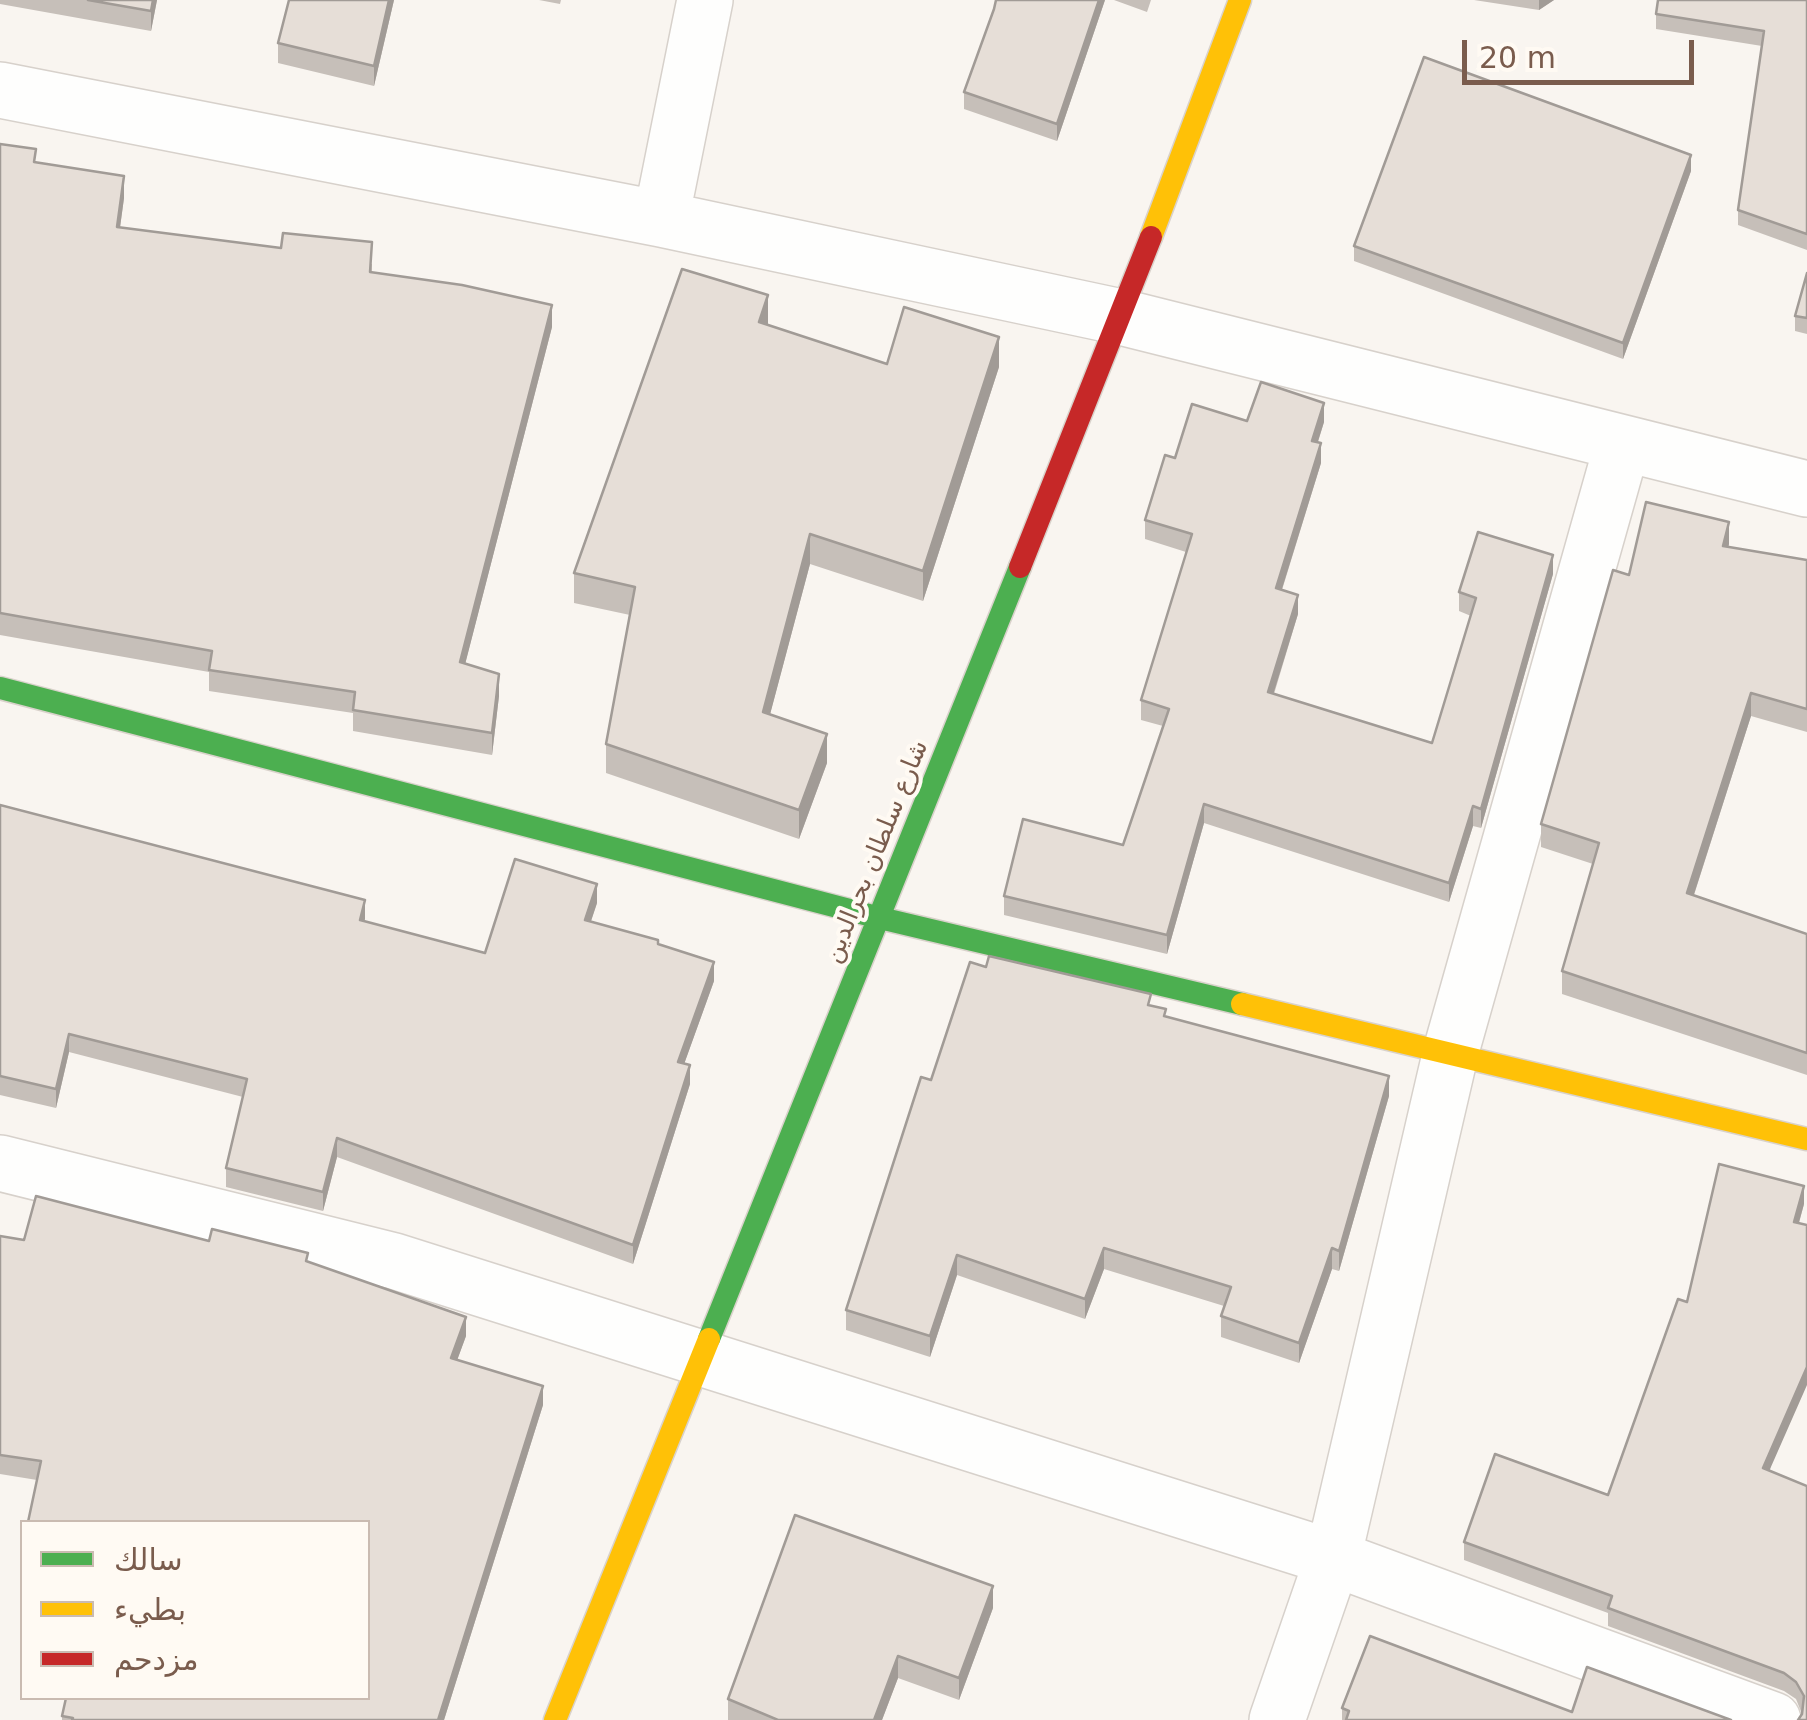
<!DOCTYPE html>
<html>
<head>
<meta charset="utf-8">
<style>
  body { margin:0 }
  #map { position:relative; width:1807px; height:1720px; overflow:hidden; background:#f9f5f0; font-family:"DejaVu Sans","Noto Naskh Arabic",sans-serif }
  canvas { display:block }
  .legend { position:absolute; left:20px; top:1520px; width:350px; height:180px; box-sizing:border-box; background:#fffaf3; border:2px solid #cabbb1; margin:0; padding:12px 18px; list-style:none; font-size:30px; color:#7a5c4d }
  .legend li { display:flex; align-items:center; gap:20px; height:50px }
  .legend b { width:50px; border:2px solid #cabbb1 }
  .scale { position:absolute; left:1462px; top:40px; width:232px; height:45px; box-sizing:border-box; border:5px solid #7a5c4d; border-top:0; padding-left:12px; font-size:30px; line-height:35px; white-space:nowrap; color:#7a5c4d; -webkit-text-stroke:8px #fffaf3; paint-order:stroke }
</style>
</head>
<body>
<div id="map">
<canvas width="1807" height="1720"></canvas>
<ul class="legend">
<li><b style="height:12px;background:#4caf50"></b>سالك</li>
<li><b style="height:12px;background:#ffc107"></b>بطيء</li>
<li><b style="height:12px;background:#c62828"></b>مزدحم</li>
</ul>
<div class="scale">20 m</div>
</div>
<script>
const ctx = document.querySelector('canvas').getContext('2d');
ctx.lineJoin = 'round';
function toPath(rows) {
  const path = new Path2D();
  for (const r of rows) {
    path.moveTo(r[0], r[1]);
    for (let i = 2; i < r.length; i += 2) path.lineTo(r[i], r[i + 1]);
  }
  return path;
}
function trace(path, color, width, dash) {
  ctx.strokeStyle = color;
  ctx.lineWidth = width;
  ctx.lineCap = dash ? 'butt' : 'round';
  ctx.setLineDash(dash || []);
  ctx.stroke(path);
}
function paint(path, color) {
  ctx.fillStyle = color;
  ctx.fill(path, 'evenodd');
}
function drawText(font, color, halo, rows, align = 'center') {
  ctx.font = font + ' "DejaVu Sans","Noto Naskh Arabic",sans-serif';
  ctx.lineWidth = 8;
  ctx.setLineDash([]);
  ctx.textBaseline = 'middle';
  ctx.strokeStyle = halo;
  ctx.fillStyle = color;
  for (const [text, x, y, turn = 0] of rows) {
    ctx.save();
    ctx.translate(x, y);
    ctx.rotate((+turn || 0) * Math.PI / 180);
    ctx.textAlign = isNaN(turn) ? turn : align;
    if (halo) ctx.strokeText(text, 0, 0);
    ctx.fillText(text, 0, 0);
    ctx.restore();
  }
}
const street = toPath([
  [0,90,661,219,1121,317,1807,489],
  [661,219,705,0],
  [0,1163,394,1261,1333,1558,1773,1720],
  [1277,1720,1333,1558,1451,1051,1622,446]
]);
const fast = toPath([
  [0,688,880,918,1242,1004],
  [709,1339,1020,567]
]);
const slow = toPath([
  [1151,237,1240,0],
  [1242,1004,1807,1139],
  [555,1720,709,1339]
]);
const jam = toPath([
  [1020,567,1151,237]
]);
const wall = toPath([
  [0,0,157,0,151,31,0,4],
  [394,0,374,86,278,63,278,43],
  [539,0,561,0,560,4],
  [1105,0,1057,141,964,109,964,92],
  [1114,0,1151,0,1147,12],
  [1474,0,1554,0,1539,10],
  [1807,0,1807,250,1738,225,1738,210,1762,46,1656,29,1656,14],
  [0,144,36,162,124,198,120,228,372,264,372,272,552,327,465,664,499,696,492,755,353,731,353,713,209,691,209,672,0,635],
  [1691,171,1623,359,1354,261,1354,246],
  [1807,273,1807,334,1795,331,1795,316],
  [768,325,887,364,999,367,923,601,810,564,770,714,827,763,799,839,606,773,606,744,630,615,574,603,574,573],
  [1247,421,1324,422,1318,442,1321,463,1282,590,1298,614,1274,694,1432,743,1471,616,1459,611,1459,592,1553,574,1481,828,1473,826,1449,902,1204,823,1167,954,1004,915,1004,896,1123,845,1163,726,1141,720,1141,700,1186,552,1145,539,1145,520,1175,458],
  [1729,544,1728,547,1807,560,1807,732,1751,716,1694,895,1807,934,1807,1075,1562,994,1562,971,1593,864,1541,847,1541,824,1629,575],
  [0,805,365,921,485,953,597,903,591,921,658,944,714,981,684,1064,690,1084,633,1264,337,1157,323,1211,226,1187,226,1168,243,1097,69,1052,56,1108,0,1095],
  [986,967,1151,1005,1166,1017,1389,1096,1339,1271,1332,1269,1299,1363,1221,1337,1221,1316,1224,1306,1104,1269,1085,1319,957,1275,930,1357,846,1330,846,1310,931,1080],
  [1804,1204,1799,1223,1770,1470,1807,1720,1802,1714,1796,1699,1784,1691,1608,1626,1608,1613,1464,1560,1464,1542,1608,1495,1687,1302],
  [0,1236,24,1240,209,1241,308,1262,466,1336,457,1360,543,1405,444,1720,62,1720,62,1716,368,1698,37,1480,0,1474],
  [22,1545,22,1578,20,1577,20,1558],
  [993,1608,959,1700,898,1678,882,1720,728,1720,728,1699],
  [1342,1708,1572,1712,1731,1720,1342,1720]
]);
const shadedWall = toPath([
  [153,0,157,0,151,31,151,11],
  [389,0,394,0,374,86,374,66],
  [1099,0,1105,0,1057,141,1057,124],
  [1539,0,1554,0,1539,10],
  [1691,155,1691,171,1623,359,1623,343],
  [124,176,124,198,117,249,117,227],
  [768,295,768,325,759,322],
  [552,305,552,327,460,684,460,662],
  [999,337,999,367,923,601,923,571],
  [1324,403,1324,422,1312,460,1312,441],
  [1321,443,1321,463,1276,608,1276,588],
  [1729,522,1729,544,1723,569,1723,546],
  [810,534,810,564,763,741,763,712],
  [1553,555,1553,574,1481,828,1481,809],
  [1298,595,1298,614,1268,711,1268,692],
  [499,674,499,696,492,755,492,733],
  [1751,693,1751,716,1687,916,1687,893],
  [827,734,827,763,799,839,799,810],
  [1204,804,1204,823,1167,954,1167,935],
  [1473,806,1473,826,1449,902,1449,883],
  [597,884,597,903,585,939,585,920],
  [365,900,365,919,360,939,360,920],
  [714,962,714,981,678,1081,678,1062],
  [69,1034,69,1052,56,1108,56,1089],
  [690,1065,690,1084,633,1264,633,1245],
  [1389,1076,1389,1096,1339,1271,1339,1251],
  [337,1138,337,1157,323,1211,323,1192],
  [1804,1186,1804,1204,1794,1240,1794,1222],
  [1104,1248,1104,1269,1085,1319,1085,1299],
  [1332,1248,1332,1269,1299,1363,1299,1343],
  [957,1255,957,1275,930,1357,930,1336],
  [466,1317,466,1336,451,1377,451,1358],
  [1807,1367,1807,1385,1763,1485,1763,1468],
  [543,1386,543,1405,444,1720,438,1720],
  [993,1586,993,1608,959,1700,959,1678],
  [898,1656,898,1678,882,1720,874,1720]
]);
const building = toPath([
  [88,0,153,0,151,11,88,0],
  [289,0,389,0,374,66,278,43,289,0],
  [996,0,1099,0,1057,124,964,92,994,9,996,0],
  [1658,0,1807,0,1807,234,1738,210,1764,31,1656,14,1658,0],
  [1424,57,1691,155,1623,343,1354,246,1424,57],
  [0,144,36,149,34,162,124,176,117,227,281,248,283,233,372,242,370,272,462,285,552,305,460,662,499,674,492,733,353,710,355,692,209,670,212,651,0,613,0,144],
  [682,269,768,295,759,322,887,364,904,307,999,337,923,571,810,534,763,712,827,734,799,810,606,744,635,587,574,573,682,269],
  [1807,273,1807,318,1795,316,1807,273],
  [1261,382,1324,403,1312,441,1321,443,1276,588,1298,595,1268,692,1432,743,1476,598,1459,592,1478,532,1553,555,1481,809,1473,806,1449,883,1204,804,1167,935,1004,896,1023,819,1123,845,1169,709,1141,700,1192,534,1145,520,1165,455,1175,458,1192,404,1247,421,1261,382],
  [1646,502,1729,522,1723,546,1807,560,1807,709,1751,693,1687,893,1807,934,1807,1053,1562,971,1599,843,1541,824,1613,570,1629,575,1646,502],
  [0,805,365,900,360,920,485,953,515,859,597,884,585,920,658,940,658,944,714,962,678,1062,690,1065,633,1245,337,1138,323,1192,226,1168,247,1079,69,1034,56,1089,0,1076,0,805],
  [989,956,1151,994,1148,1005,1166,1009,1164,1016,1389,1076,1339,1251,1332,1248,1299,1343,1221,1316,1231,1287,1104,1248,1085,1299,957,1255,930,1336,846,1310,921,1077,931,1080,970,962,986,967,989,956],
  [1719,1164,1804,1186,1794,1222,1807,1225,1807,1367,1763,1468,1807,1486,1807,1720,1798,1720,1802,1714,1804,1696,1796,1682,1784,1673,1608,1608,1612,1596,1464,1542,1495,1454,1608,1495,1678,1299,1687,1302,1719,1164],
  [36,1196,209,1241,212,1229,308,1253,306,1261,466,1317,451,1358,543,1386,438,1720,72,1720,73,1718,62,1716,66,1698,368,1698,368,1522,28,1522,41,1461,0,1455,0,1236,24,1240,36,1196],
  [795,1515,993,1586,959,1678,898,1656,874,1720,778,1720,728,1699,795,1515],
  [1370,1636,1572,1712,1587,1667,1731,1720,1346,1720,1349,1711,1342,1708,1370,1636]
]);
const streetNames = [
  ["شارع سلطان بحرالدين",877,852,-68]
];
trace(street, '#d7d1cb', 58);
trace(fast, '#d9d2cb', 25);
trace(slow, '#d9d2cb', 25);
trace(jam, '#d9d2cb', 25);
trace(street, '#fefefd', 55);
trace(fast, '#4caf50', 22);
trace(slow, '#ffc107', 22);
trace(jam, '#c62828', 22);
paint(wall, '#c6bfb9');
paint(shadedWall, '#a19b96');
paint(building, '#e6ded7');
trace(building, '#a19b96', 2.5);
drawText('25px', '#7a5c4d', '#fffaf3', streetNames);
</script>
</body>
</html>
